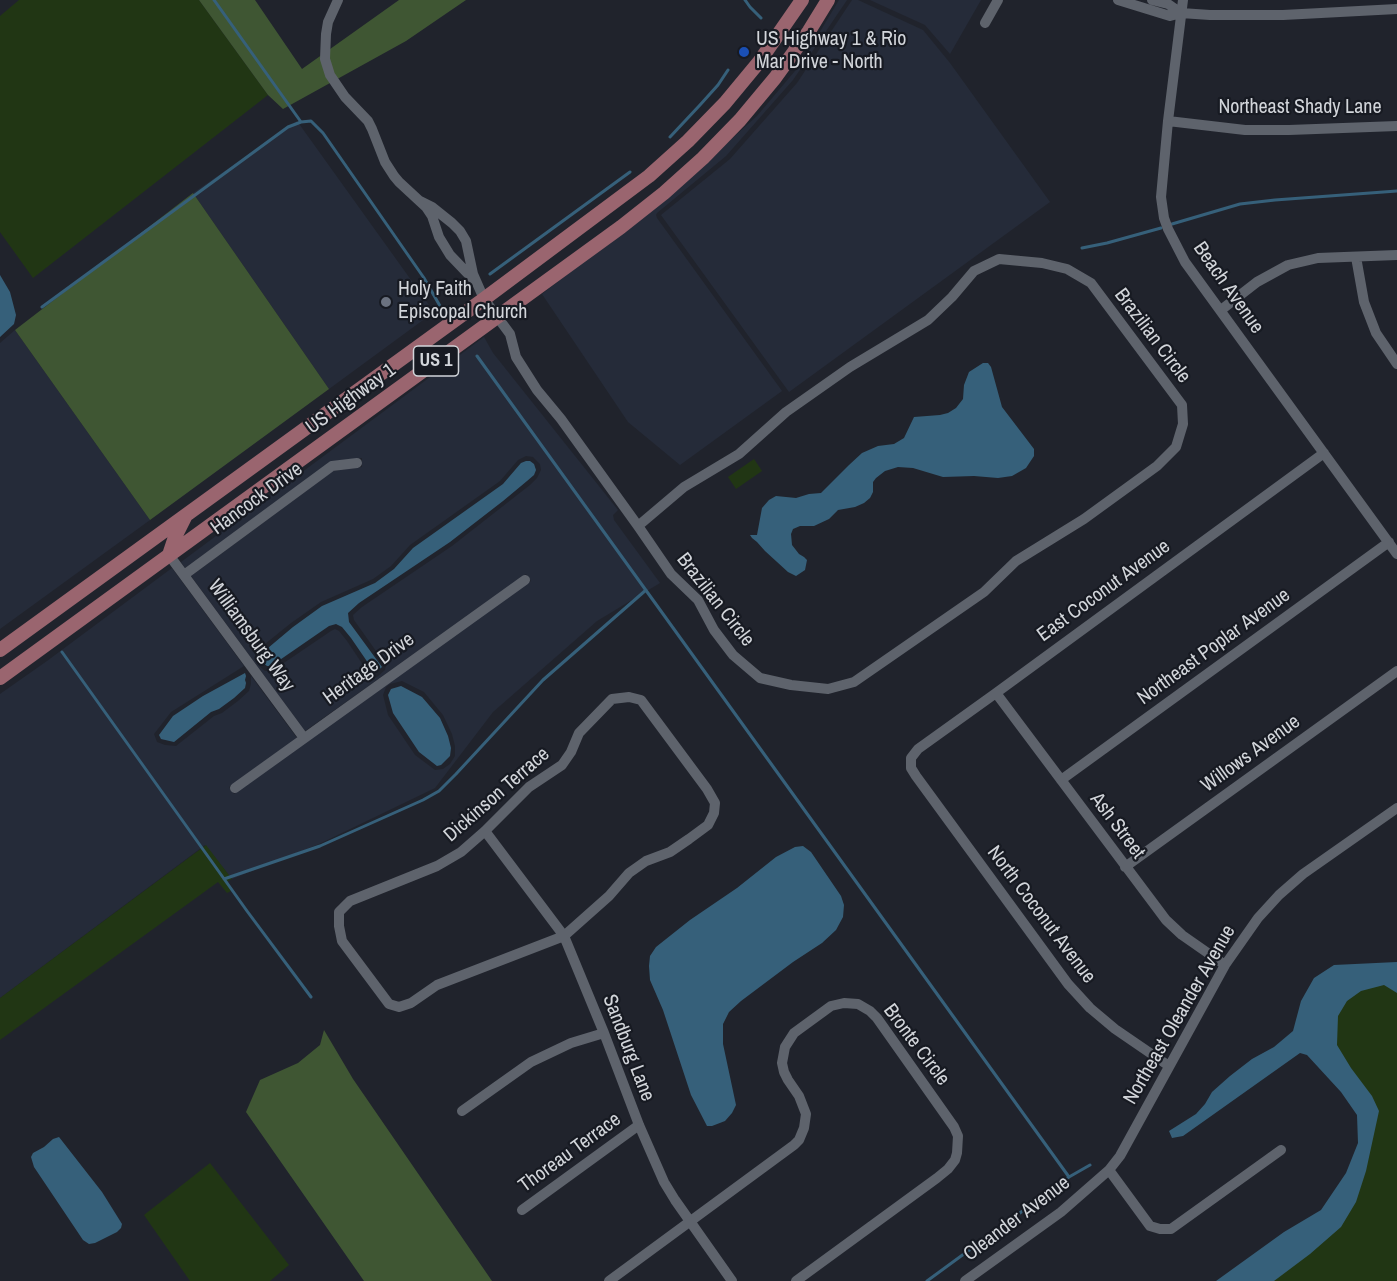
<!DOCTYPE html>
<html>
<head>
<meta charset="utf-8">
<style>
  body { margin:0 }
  canvas { display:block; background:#20232c }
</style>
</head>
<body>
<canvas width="1397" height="1281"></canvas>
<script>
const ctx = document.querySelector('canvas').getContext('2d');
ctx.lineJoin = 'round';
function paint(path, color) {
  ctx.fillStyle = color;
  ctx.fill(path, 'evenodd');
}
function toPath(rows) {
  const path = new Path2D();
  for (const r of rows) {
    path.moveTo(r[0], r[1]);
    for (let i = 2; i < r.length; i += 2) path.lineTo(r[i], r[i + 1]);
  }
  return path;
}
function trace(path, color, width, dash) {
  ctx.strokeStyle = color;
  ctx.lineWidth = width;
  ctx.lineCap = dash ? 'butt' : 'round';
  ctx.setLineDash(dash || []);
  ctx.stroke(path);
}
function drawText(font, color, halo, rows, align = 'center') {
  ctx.font = font + ' "Archivo Narrow",sans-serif';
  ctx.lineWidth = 4.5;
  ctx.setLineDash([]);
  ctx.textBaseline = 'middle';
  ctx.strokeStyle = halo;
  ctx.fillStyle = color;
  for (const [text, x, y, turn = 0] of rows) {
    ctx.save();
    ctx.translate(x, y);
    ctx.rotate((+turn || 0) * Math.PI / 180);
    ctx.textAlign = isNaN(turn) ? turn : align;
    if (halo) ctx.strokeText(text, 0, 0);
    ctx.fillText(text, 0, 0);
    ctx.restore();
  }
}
const built = toPath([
  [839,0,847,0,793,80,726,156,657,213,656,215,657,218,782,391,680,465,628,422,542,294,667,197,757,116,800,65],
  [852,0,858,0,923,30,950,63,1050,202,789,392,661,215,730,159,797,83],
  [870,0,981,0,950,54,925,25],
  [297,121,434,312,329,389,193,193],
  [15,330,150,520,0,629,0,343],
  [484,337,493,353,618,510,613,515,614,520,660,583,597,621,493,712,435,788,319,844,232,879,205,845,0,998,0,694,47,661,172,568,244,666,171,712,154,734,157,742,165,745,176,746,214,716,222,713,238,701,249,691,251,684,251,676,297,738,229,787,234,794,531,581,526,574,305,731,191,576,333,471,362,467,362,458,332,462,185,568,181,562],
  [526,456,533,457,540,464,541,470,537,478,530,485,452,546,362,607,353,615,354,620,386,665,385,670,377,677,373,678,369,674,347,641,339,631,335,629,331,631,272,671,265,671,259,666,256,657,257,654,265,644,291,623,321,602,373,579,391,566,410,545,500,481,518,460],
  [402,681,424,692,443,715,452,734,455,746,455,756,450,764,443,769,435,770,415,755,388,715,383,695,386,687,390,684]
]);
const green = toPath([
  [19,0,199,0,268,95,33,278,0,232,0,16],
  [754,459,762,471,736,489,728,477],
  [206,845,232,879,228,881,227,884,231,891,227,893,218,882,0,1040,0,998],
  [1397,980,1397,1281,1269,1281,1318,1246,1366,1140,1362,1105,1323,1041,1341,985],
  [210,1163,289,1265,270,1281,190,1281,144,1215]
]);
const forest = toPath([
  [199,0,255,0,302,69,399,0,466,0,406,41,283,109,268,95],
  [193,193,329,389,150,520,15,330],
  [324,1030,353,1079,492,1281,364,1281,246,1112,260,1080,298,1063,320,1045]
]);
const water = toPath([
  [0,275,10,292,16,315,14,324,0,337],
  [983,363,988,363,991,367,1002,407,1034,449,1034,456,1026,468,1012,476,998,478,974,476,943,477,913,468,898,467,885,471,876,478,873,482,873,492,870,498,864,503,855,507,838,510,829,519,814,526,800,526,793,529,791,534,792,545,799,554,804,557,807,560,805,570,796,576,788,572,765,551,757,542,752,538,750,535,757,535,762,508,769,500,776,496,796,498,809,494,821,493,849,465,862,453,878,446,894,444,904,438,914,417,940,415,948,413,956,408,963,399,964,385,969,372],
  [526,461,530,461,534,464,536,470,534,475,527,481,503,501,450,542,359,603,348,613,349,622,382,667,375,673,351,638,342,627,336,624,329,626,271,666,267,666,262,662,260,657,268,648,293,627,322,606,375,583,394,569,413,548,503,484,521,463],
  [245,673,246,676,245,680,246,683,245,688,234,698,219,709,211,712,174,742,161,739,159,735,173,716,203,696],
  [401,686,422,697,440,718,448,736,451,748,450,756,441,765,437,766,419,752,393,713,388,695,391,689],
  [803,846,811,852,841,896,844,905,843,917,836,930,822,943,793,962,741,1001,729,1012,723,1024,723,1044,736,1105,732,1113,725,1121,712,1126,707,1126,691,1095,663,1010,650,980,649,966,650,956,656,947,690,920,737,888,776,857,795,847],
  [1397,962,1397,993,1384,985,1361,991,1347,1001,1338,1016,1337,1045,1351,1068,1372,1096,1379,1111,1366,1171,1356,1202,1341,1227,1310,1254,1274,1281,1216,1281,1284,1232,1321,1210,1346,1173,1358,1143,1357,1115,1341,1092,1307,1055,1300,1053,1183,1136,1172,1138,1169,1131,1196,1114,1205,1104,1212,1092,1230,1076,1252,1059,1274,1047,1293,1031,1301,1001,1314,978,1334,965],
  [59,1137,102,1192,122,1224,121,1228,117,1232,95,1243,89,1244,83,1240,34,1167,31,1157,33,1153,44,1147,53,1139]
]);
const stream = toPath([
  [214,0,301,122],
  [745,0,750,7,761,18],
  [670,137,700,105,718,85,728,70],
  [1172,224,1240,204,1275,200,1397,191],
  [1082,248,1107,243,1161,228],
  [490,274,630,172],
  [42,307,288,127,301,122,311,121,323,133,424,278,440,306],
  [477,356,1069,1177],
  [62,652,247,911,311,997],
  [224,879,320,846,423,800,439,791,456,774,543,680,646,590],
  [927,1281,1069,1177,1090,1165]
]);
const minor = toPath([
  [338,0,328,22,326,34,325,59,330,75,345,97,368,121,372,129,385,162,394,176,399,182,426,207,432,216,439,237,450,255,473,279],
  [1118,0,1170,16,1181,13,1210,15,1283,15,1397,9],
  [1152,0,1168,4,1181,13],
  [1183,0,1168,121,1161,197,1164,218,1168,229,1185,262,1397,554],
  [985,23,998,0],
  [1168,121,1245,130,1289,130,1397,126],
  [420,201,432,207,452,223,460,231,466,241,473,274,484,299,510,334,516,357,537,390,561,419,638,526,671,574,698,600,714,630,733,655,760,678,791,685,828,689,854,682,984,592,1016,561,1084,519,1157,466,1176,447,1183,424,1182,405,1091,283,1067,269,1042,263,999,259,974,271,952,297,928,320,850,367,786,412,739,454,684,487,638,526],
  [1356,257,1364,302,1376,333,1397,364],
  [1221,310,1257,282,1288,265,1318,258,1397,255],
  [169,555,304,738],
  [184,575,332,466,357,463],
  [996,693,1166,920,1182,935,1225,965],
  [629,697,641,700,707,789,715,803,714,813,708,825,689,839,670,852,646,861,629,873,609,896,564,936,437,985,411,1003,399,1007,389,1004,342,941,339,926,339,912,350,901,437,866,461,852,485,831,529,787,562,765,571,752,579,733,612,699,629,697],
  [1061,780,1389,542],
  [235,788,525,580],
  [485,831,564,936,604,1033,639,1125,664,1182,675,1200,732,1281],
  [1125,867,1397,671],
  [1169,1066,1115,1029,1090,1008,1068,984,916,776,911,768,911,758,918,749,996,693,1324,453],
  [462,1111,531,1062,571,1043,604,1033],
  [1109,1170,1150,1226,1160,1229,1171,1229,1281,1150],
  [522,1210,639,1125],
  [609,1281,794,1145,799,1140,804,1128,806,1114,799,1096,788,1080,784,1072,782,1063,785,1047,794,1033,831,1006,844,1003,858,1004,870,1011,877,1018,954,1127,958,1136,957,1153,955,1160,948,1169,937,1178,796,1281],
  [965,1281,1061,1212,1109,1170,1120,1156,1225,965,1258,918,1279,895,1303,874,1397,808]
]);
const major = toPath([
  [169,555,175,537,185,517],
  [0,650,484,299,649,176,688,141,725,103,759,62,802,0],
  [0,678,621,227,664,193,703,158,740,120,775,78,809,31,828,0]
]);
const markers = [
  [744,52,6,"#1a4fb4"],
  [386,302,6,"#6b7280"]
];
const shields = [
  [436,361,45]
];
const shieldNames = [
  ["US 1",436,361]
];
const poiNames = [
  ["US Highway 1 & Rio",756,40],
  ["Mar Drive - North",756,63],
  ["Holy Faith",398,290],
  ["Episcopal Church",398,313]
];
const streetNames = [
  ["Northeast Shady Lane",1300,108],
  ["Beach Avenue",1228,288,55],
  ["Brazilian Circle",1152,336,53],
  ["US Highway 1",351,399,-36],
  ["Hancock Drive",257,499,-36],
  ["East Coconut Avenue",1104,591,-36],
  ["Brazilian Circle",715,600,52],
  ["Williamsburg Way",251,636,54],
  ["Northeast Poplar Avenue",1214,647,-36],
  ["Heritage Drive",369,669,-36],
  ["Willows Avenue",1251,754,-36],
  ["Dickinson Terrace",497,795,-41],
  ["Ash Street",1117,826,53],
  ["North Coconut Avenue",1041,915,53],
  ["Northeast Oleander Avenue",1180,1015,-60],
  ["Bronte Circle",916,1045,53],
  ["Sandburg Lane",628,1048,69],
  ["Thoreau Terrace",570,1153,-36],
  ["Oleander Avenue",1017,1219,-37]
];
paint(built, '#252b39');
paint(green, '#213614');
paint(forest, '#3f5633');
paint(water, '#36607a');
trace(stream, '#36607a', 3);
trace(minor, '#5e636c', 10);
trace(major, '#9a656f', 14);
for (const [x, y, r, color] of markers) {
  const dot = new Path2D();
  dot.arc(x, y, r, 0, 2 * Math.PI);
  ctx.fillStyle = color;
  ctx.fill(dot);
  trace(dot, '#171a22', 2);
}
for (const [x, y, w] of shields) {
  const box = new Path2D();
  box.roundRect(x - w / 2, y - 15, w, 30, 4.5);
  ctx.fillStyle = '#171a22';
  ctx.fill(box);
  trace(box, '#d2d5da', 1.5);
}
drawText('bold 18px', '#d2d5da', null, shieldNames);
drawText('20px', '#d2d5da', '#171a22', poiNames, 'left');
drawText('20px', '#d2d5da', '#171a22', streetNames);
</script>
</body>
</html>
